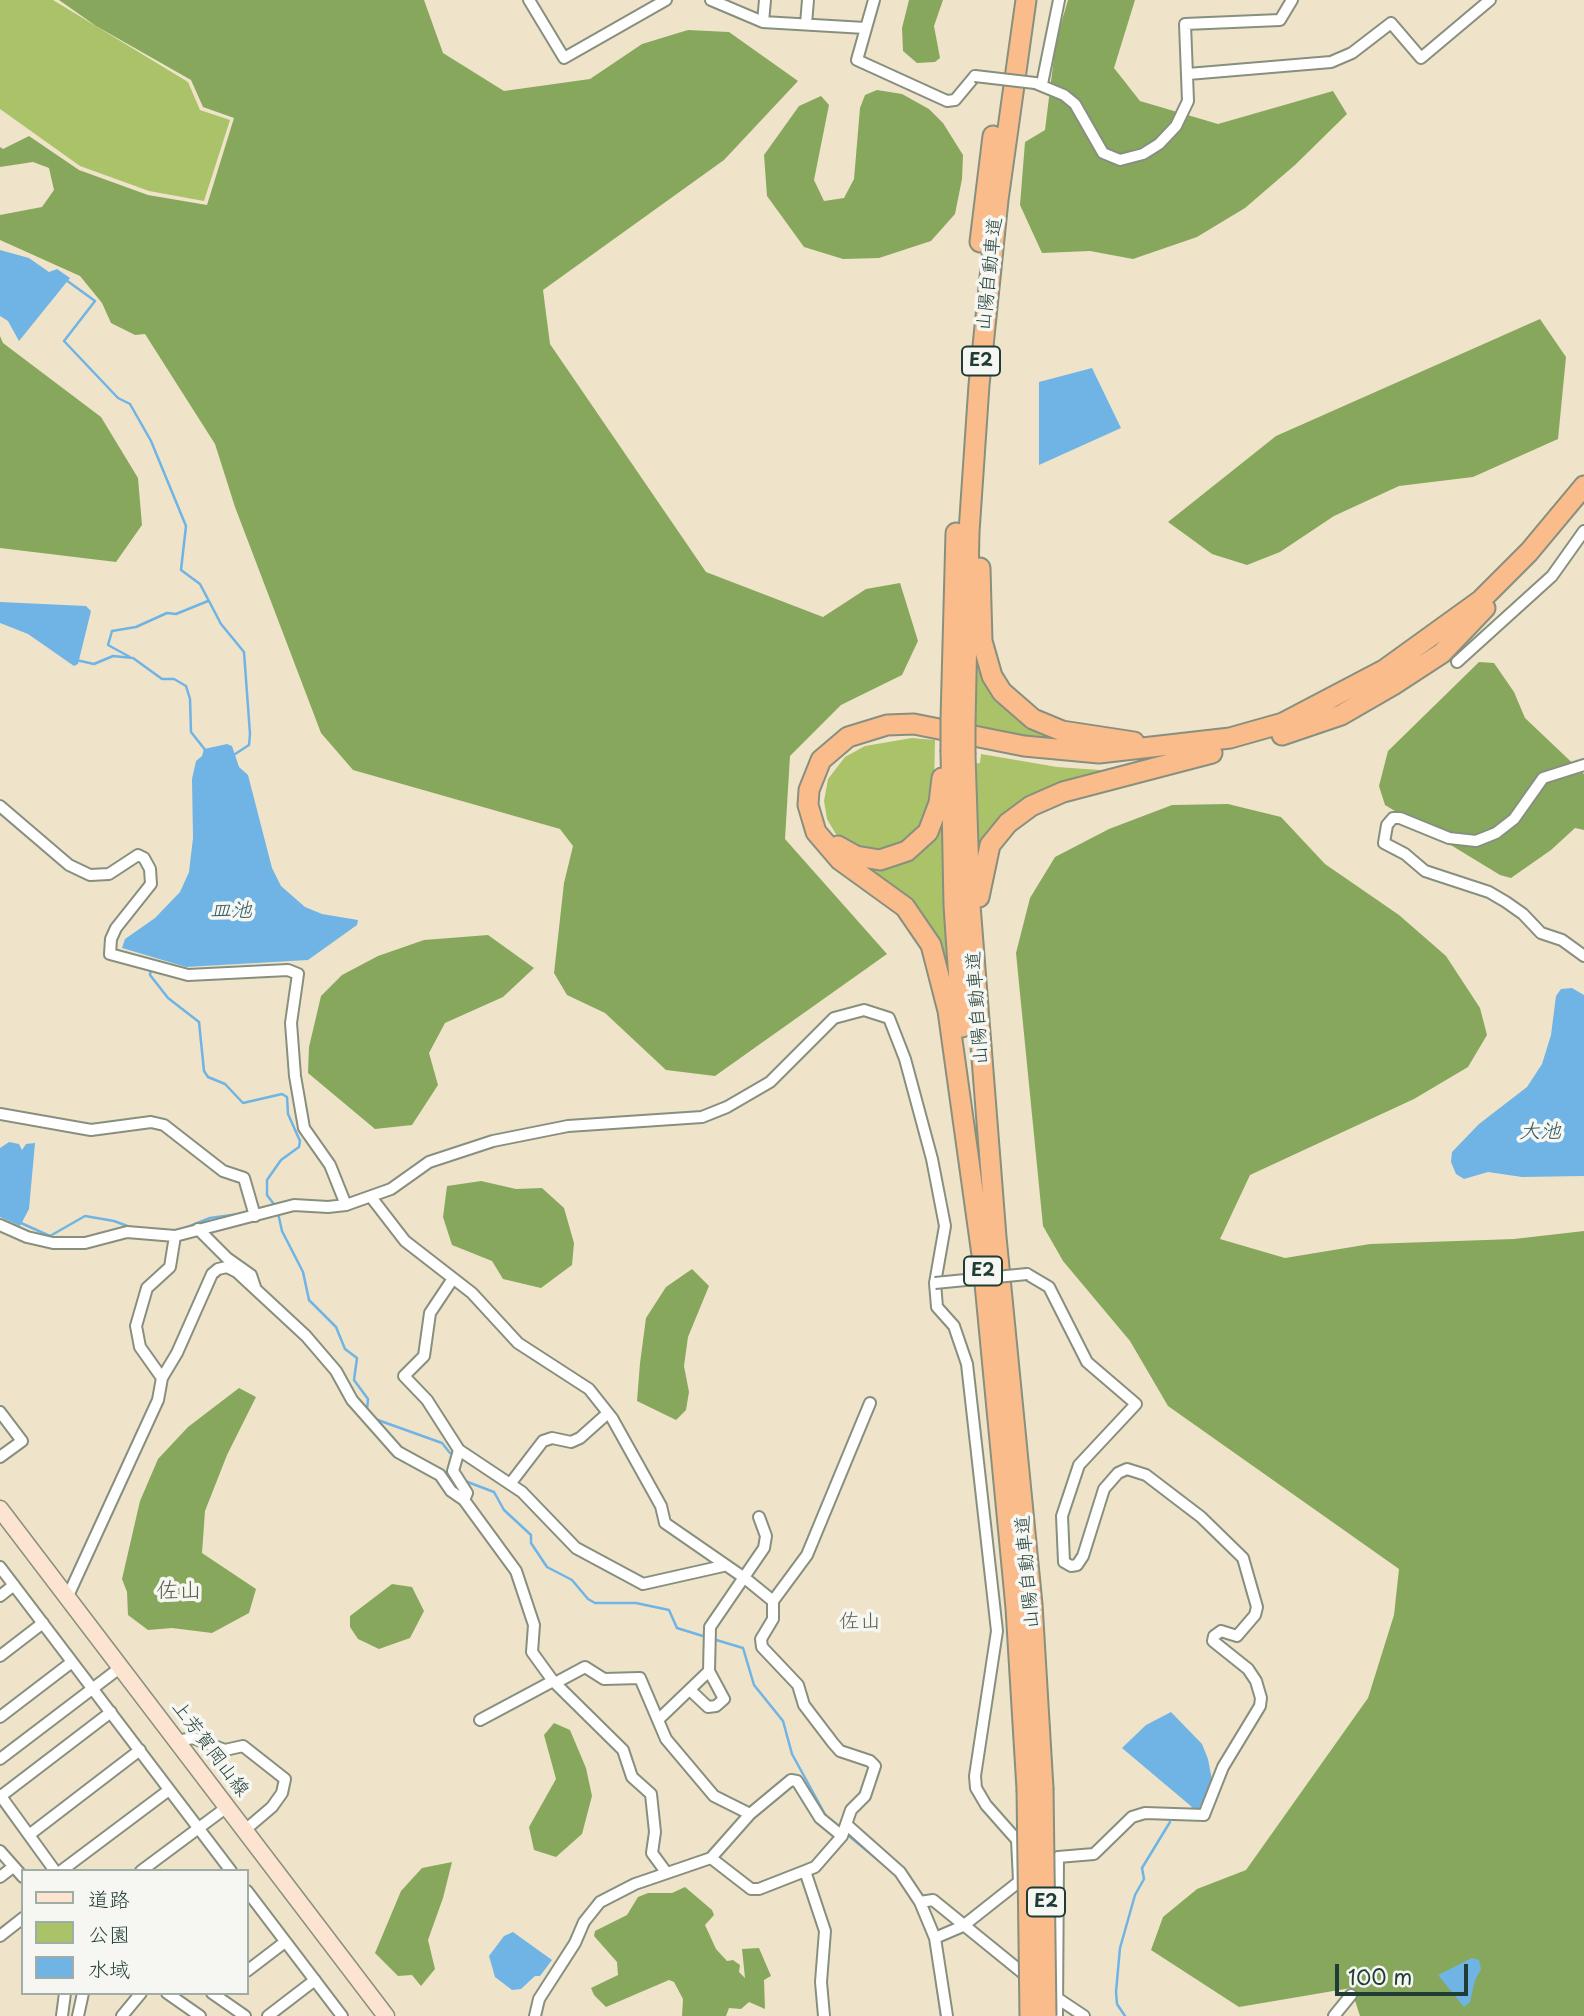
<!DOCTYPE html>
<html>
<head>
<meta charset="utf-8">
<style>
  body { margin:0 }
  #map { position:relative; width:1584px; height:2016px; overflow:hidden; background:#efe4ca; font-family:"Playpen Sans","Klee One",sans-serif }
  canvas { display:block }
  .legend { position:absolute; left:21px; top:1869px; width:228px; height:126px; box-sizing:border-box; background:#f6f6f2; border:2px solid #a0aca6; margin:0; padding:9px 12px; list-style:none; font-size:21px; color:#1f3d34 }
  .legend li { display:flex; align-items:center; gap:14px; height:35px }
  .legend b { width:35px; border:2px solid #a0aca6 }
  .scale { position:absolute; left:1335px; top:1964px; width:133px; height:32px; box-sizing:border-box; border:4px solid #1f3d34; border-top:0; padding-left:9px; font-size:21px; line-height:24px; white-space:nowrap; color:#1f3d34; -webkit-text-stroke:5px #f6f6f2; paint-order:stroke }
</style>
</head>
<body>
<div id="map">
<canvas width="1584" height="2016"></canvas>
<ul class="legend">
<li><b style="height:9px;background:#fde4d1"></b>道路</li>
<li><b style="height:19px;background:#aac268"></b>公園</li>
<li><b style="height:19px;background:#6fb4e5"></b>水域</li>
</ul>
<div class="scale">100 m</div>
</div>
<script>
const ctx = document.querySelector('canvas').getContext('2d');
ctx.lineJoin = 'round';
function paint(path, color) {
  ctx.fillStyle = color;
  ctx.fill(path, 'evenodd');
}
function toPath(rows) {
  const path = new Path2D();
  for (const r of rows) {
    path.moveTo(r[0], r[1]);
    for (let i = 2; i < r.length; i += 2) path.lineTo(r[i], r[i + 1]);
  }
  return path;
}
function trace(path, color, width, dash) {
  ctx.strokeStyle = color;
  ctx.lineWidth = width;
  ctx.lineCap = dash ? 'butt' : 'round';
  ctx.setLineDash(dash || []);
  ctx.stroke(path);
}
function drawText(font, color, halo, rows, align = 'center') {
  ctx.font = font + ' "Playpen Sans","Klee One",sans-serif';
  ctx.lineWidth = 7;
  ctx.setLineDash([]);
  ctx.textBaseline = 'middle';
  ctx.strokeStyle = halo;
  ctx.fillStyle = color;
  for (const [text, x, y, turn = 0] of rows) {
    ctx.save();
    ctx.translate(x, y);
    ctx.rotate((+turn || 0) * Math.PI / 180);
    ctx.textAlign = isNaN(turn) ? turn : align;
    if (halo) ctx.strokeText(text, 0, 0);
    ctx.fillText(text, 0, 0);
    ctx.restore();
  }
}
const green = toPath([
  [0,0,53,0,188,82,200,110,230,120,204,201,149,191,80,166,0,109],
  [973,649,981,658,1064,745,980,728,974,724],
  [912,738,935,740,934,783,929,807,917,833,896,849,874,854,851,847,837,836,827,819,824,801,828,779,845,757,865,746],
  [981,754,1057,767,1114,771,1048,793,977,868,972,764,980,763],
  [944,816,949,966,944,966,857,861,875,865]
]);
const forest = toPath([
  [59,0,424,0,443,53,504,91,590,79,642,44,688,30,729,32,798,81,724,160,543,290,550,344,706,572,823,617,866,589,900,583,918,641,902,675,841,705,790,756,785,839,887,954,715,1076,666,1070,605,1013,567,995,554,973,564,883,573,846,560,829,353,770,321,733,235,507,215,444,145,334,135,335,111,323,102,303,80,276,0,240,0,215,42,207,54,190,49,168,33,162,0,167,0,147,3,149,29,136,79,170,148,195,207,205,234,118,203,107,191,80,96,26],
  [909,0,943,0,934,26,940,58,935,62,917,63,903,51,902,28],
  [1068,0,1135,0,1114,68,1140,101,1218,124,1333,91,1347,114,1295,165,1245,208,1197,237,1133,259,1090,251,1042,253,1020,205,1025,142,1045,130,1056,41],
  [877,90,902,94,929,109,943,123,963,155,962,179,955,214,931,241,879,258,843,259,804,247,767,196,764,155,799,106,821,96,829,105,814,180,824,201,844,198,854,179,860,108,865,95],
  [1540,319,1566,357,1558,439,1473,477,1399,486,1334,516,1280,552,1247,565,1212,554,1168,522,1276,436],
  [0,336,3,343,101,417,138,478,142,525,116,562,0,548],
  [1479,662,1494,663,1514,692,1525,718,1584,774,1584,830,1575,828,1551,850,1511,878,1500,875,1385,805,1379,786,1388,751],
  [1228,804,1281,817,1325,864,1399,915,1446,956,1480,1008,1487,1035,1468,1067,1414,1099,1250,1175,1220,1239,1285,1258,1370,1244,1514,1239,1584,1231,1584,2016,1360,2016,1351,1988,1239,2007,1151,1950,1163,1917,1197,1889,1246,1870,1368,1698,1394,1615,1399,1569,1168,1406,1130,1341,1063,1261,1043,1226,1016,953,1030,898,1055,857,1109,829,1172,805],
  [488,935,534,968,503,997,445,1023,429,1053,438,1085,412,1125,375,1129,308,1073,309,1047,321,996,342,975,378,956,424,940],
  [481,1181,516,1189,542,1188,564,1208,574,1243,572,1265,541,1288,503,1279,492,1261,452,1245,443,1217,447,1186],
  [692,1269,709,1286,688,1337,684,1366,689,1392,686,1410,676,1420,637,1401,640,1363,646,1318,666,1287],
  [239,1388,256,1397,227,1455,205,1511,202,1553,256,1589,249,1613,212,1633,172,1628,148,1630,128,1615,127,1592,122,1579,140,1501,158,1459,188,1427],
  [392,1584,412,1587,424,1611,410,1638,379,1649,358,1639,350,1627,350,1616],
  [554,1723,570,1730,586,1768,592,1796,582,1834,556,1857,534,1850,529,1827,556,1779,544,1735],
  [452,1862,443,1898,428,1940,435,1969,421,1986,412,1975,398,1976,375,1953,401,1891,422,1868],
  [685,1887,712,1910,714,1915,705,1925,716,1949,727,1961,733,1960,740,1965,739,1972,745,1978,742,1949,759,1948,771,1976,764,1980,765,2009,749,2002,741,2009,729,2008,726,2016,682,2016,683,1999,674,1982,669,1980,606,2007,594,1995,591,1988,618,1975,617,1962,594,1936,595,1931,627,1915,638,1897,648,1893,672,1893]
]);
const water = toPath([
  [0,250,29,258,49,272,57,269,70,278,19,341,8,321,0,316],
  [1092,368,1121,428,1039,465,1039,382],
  [0,602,86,606,91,611,78,664,74,666,28,634,0,623],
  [227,744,232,746,239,767,248,775,272,868,281,886,305,907,322,914,358,920,357,925,308,960,186,967,122,948,125,939,155,918,180,892,189,872,193,838,192,779,196,761,202,756,204,749],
  [1572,988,1584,995,1584,1176,1522,1177,1488,1172,1464,1179,1456,1174,1451,1162,1452,1152,1479,1124,1527,1087,1542,1064,1551,1035,1556,996,1561,989],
  [9,1142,19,1144,22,1150,26,1144,35,1143,29,1209,20,1226,0,1217,0,1148],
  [1171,1712,1202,1744,1208,1759,1212,1780,1198,1811,1189,1810,1192,1807,1122,1748,1146,1725],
  [513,1932,552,1960,540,1976,535,1976,521,1989,512,1990,495,1977,489,1956,504,1936],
  [1472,1958,1479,1960,1481,1969,1475,1980,1470,2002,1464,2007,1438,1975]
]);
const stream = toPath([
  [66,280,95,301,64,341,118,398,130,404,151,441,186,526,181,570,200,584,221,624,244,652,250,734,249,745,232,756],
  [130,657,108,645,112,631,136,627,167,613,176,614,208,601],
  [76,660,94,664,113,656,133,658,162,679,174,679,186,686,190,699,191,732,206,751],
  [151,968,150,975,168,998,199,1022,204,1071,208,1077,225,1084,243,1103,282,1094,287,1097,288,1114,300,1141,299,1147,281,1160,267,1180,267,1195,276,1207],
  [278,1213,282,1231,303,1272,309,1300,336,1327,345,1349,357,1358,354,1380,368,1399,367,1410],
  [21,1223,50,1236,85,1216,114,1221,130,1227],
  [185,1228,210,1218,239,1214],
  [375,1419,442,1443,450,1453],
  [465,1481,494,1492,504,1510,531,1535,531,1543,547,1567,572,1580,588,1599,595,1603,636,1603,669,1610,677,1628,706,1637],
  [713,1639,743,1648,754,1685,783,1721,792,1754,827,1818],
  [849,1836,895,1874],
  [937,1986,941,2016],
  [1125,2016,1117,2004,1116,1992,1120,1948,1135,1895,1144,1879,1142,1868,1170,1822]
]);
const minor = toPath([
  [529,0,564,58,666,0],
  [711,0,763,22,865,28],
  [874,0,857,60,947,101,955,100,975,76],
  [763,22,765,0],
  [806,24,808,0],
  [1188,74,1331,62,1352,53,1391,23,1421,58,1490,0],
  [1035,83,1064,95,1075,104,1103,153,1120,160,1143,154,1159,144,1176,126,1188,101,1185,24,1280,20,1292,0],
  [1042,84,1059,0],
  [1457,662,1552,576,1584,531],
  [1584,765,1543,778,1514,819,1496,833,1476,841,1449,838,1400,818,1393,818,1387,825,1384,843,1405,854,1425,871,1489,892,1506,902,1523,914,1541,933,1562,940,1584,956],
  [0,806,69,865,90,875,109,874,138,855,144,858,150,869,151,884,116,928,111,939,110,954,188,975,288,970,298,974,291,1023,295,1076,304,1128,330,1165,346,1205],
  [0,1114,91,1130,151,1122,164,1125,223,1171,244,1178,255,1216],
  [371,1197,405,1241,472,1293,518,1343,589,1389,612,1418,661,1506,665,1523,746,1579,773,1601],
  [0,1225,27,1237,53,1243,85,1243,127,1232,175,1236,294,1205,328,1207,346,1205,391,1189,429,1162,493,1141,568,1126,702,1117,727,1107,770,1082,834,1018,864,1010,889,1018,905,1059,932,1159,945,1226,935,1283,937,1307,954,1326,967,1364,997,1631,975,1776,976,1788,986,1805,1017,1840,1019,1881],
  [198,1229,227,1258,251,1275,255,1287],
  [1027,1274,1049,1287,1087,1362,1136,1404,1079,1465,1062,1516,1064,1562,1071,1566,1077,1565,1083,1556,1104,1489,1118,1473,1127,1469,1146,1475,1201,1517,1243,1558,1257,1607,1255,1615,1237,1636,1221,1631,1214,1636,1213,1641,1248,1669,1256,1681,1261,1698,1260,1706,1223,1767,1204,1815,1145,1813,1132,1817,1094,1854,1058,1857,1041,1867],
  [452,1280,430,1313,424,1356,404,1376,427,1400,459,1450],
  [162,1378,177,1353,212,1274,218,1269,227,1267,237,1272,306,1336,336,1371,352,1400,398,1452,440,1475,451,1491,464,1500,516,1571,534,1625,532,1652,553,1681,623,1750,632,1777,651,1794,655,1832,652,1853,666,1872],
  [0,1412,22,1441,0,1457],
  [510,1484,543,1441,552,1438,571,1442,580,1438,608,1413],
  [464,1500,467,1493,453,1471,459,1450,522,1492,576,1548,643,1584,723,1566],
  [0,1567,231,1871],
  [0,1596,14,1585],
  [67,1598,158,1400,162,1378,140,1347,136,1326,147,1288,170,1267,175,1236],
  [0,1656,43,1623],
  [557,1682,585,1667,604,1679,640,1678,666,1739,714,1796,750,1814],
  [690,1690,708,1707,716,1706,724,1699,709,1671],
  [0,1717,72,1662],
  [659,1719,709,1671,710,1627,764,1548,766,1536,759,1517],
  [480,1720,553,1681],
  [177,1741,193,1738,225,1750,243,1746,285,1779,282,1793,272,1807,245,1830],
  [0,1759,121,1667],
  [0,1795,55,1871],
  [1,1796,111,1712],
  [847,1825,900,1872,920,1902,935,1938,947,2016],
  [29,1835,140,1750],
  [0,1851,23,1877],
  [711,1858,751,1889,759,1889,805,1871],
  [61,1871,169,1790],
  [141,1871,227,1807],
  [0,1877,13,1867],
  [247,1891,342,2016],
  [920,1902,933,1900,1029,1978],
  [0,1936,23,1918],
  [935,1938,963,1926,1025,1877],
  [247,1971,285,1942],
  [1045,1990,1084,2016],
  [167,1993,200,2016],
  [212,1993,245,2016],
  [62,2016,65,1993],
  [78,2016,83,1993],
  [122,2016,141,1993],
  [268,2016,315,1980],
  [535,2016,539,1999,575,1943,584,1922,600,1902,635,1884,711,1858,750,1814,791,1780,797,1781,820,1818,842,1836,851,1810,865,1796,875,1766,870,1761,840,1751,833,1743,804,1705,798,1685,762,1647,761,1639,773,1619,773,1601,807,1555,870,1403],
  [824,2016,821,1982,825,1931,805,1871,815,1867,842,1836],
  [1057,2016,1058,1857],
  [1334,2016,1351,1995]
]);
const secondary = toPath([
  [0,1509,386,2016]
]);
const motorway = toPath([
  [980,242,993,136],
  [980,568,982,641,992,676,1002,692,1033,719,1062,731,1134,742],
  [951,719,956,533],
  [965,724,969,532,979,385,998,200,1026,0],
  [1282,735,1341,715,1393,685,1442,653,1485,608],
  [951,752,954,905,962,1027],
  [965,755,970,905,996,1237,1032,1604,1043,1788],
  [838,846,856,856,880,860,907,851,928,832,939,803,942,778],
  [979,897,990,845,1008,823,1031,806,1063,792,1212,753],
  [981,1242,1016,1608,1027,1789],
  [982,1255,948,1011,931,945,905,907,840,860,816,832,808,805,809,790,821,760,848,737,887,725,914,724,1024,746,1099,753,1230,738,1283,723,1384,670,1481,600,1529,552,1584,486]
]);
const minorBridge = toPath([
  [975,76,1035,83],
  [935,1283,1027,1274]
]);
const motorwayBridge = toPath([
  [951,719,951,752],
  [965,724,965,755],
  [1043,1788,1046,2016],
  [1027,1789,1030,2016]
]);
const shields = [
  [981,361,38],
  [983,1271,38],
  [1046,1902,38]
];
const shieldNames = [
  ["E2",981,361],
  ["E2",983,1271],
  ["E2",1046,1902]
];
const streetNames = [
  ["山陽自動車道",990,274,-84],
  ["山陽自動車道",978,1008,-94],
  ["山陽自動車道",1028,1572,-95],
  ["上芳賀岡山線",210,1749,53]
];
const waterNames = [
  ["皿池",231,911],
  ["大池",1540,1132]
];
const neighbourhoodNames = [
  ["佐山",860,1622]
];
const quarterNames = [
  ["佐山",179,1592]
];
paint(green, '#aac268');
paint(forest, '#87a85c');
paint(water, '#6fb4e5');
trace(stream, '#6fb4e5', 2.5);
trace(minor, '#87907f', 14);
trace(secondary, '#87907f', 19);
trace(motorway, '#87907f', 23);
trace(minor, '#fff', 10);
trace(secondary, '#fde4d1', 16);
trace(motorway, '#fabc8b', 19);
trace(minorBridge, '#87907f', 14, []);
trace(motorwayBridge, '#87907f', 23, []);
trace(minorBridge, '#fff', 10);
trace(motorwayBridge, '#fabc8b', 19);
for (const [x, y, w] of shields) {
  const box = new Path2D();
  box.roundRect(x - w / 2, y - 14.5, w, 29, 5);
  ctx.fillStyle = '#f6f6f2';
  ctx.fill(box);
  trace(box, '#1f3d34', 2);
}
drawText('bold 18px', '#1f3d34', null, shieldNames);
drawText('19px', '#1f3d34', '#f6f6f2', streetNames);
drawText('italic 21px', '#335b60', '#f6f6f2', waterNames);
drawText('21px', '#5c614a', '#f6f6f2', neighbourhoodNames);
drawText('23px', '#5c614a', '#f6f6f2', quarterNames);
</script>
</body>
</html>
